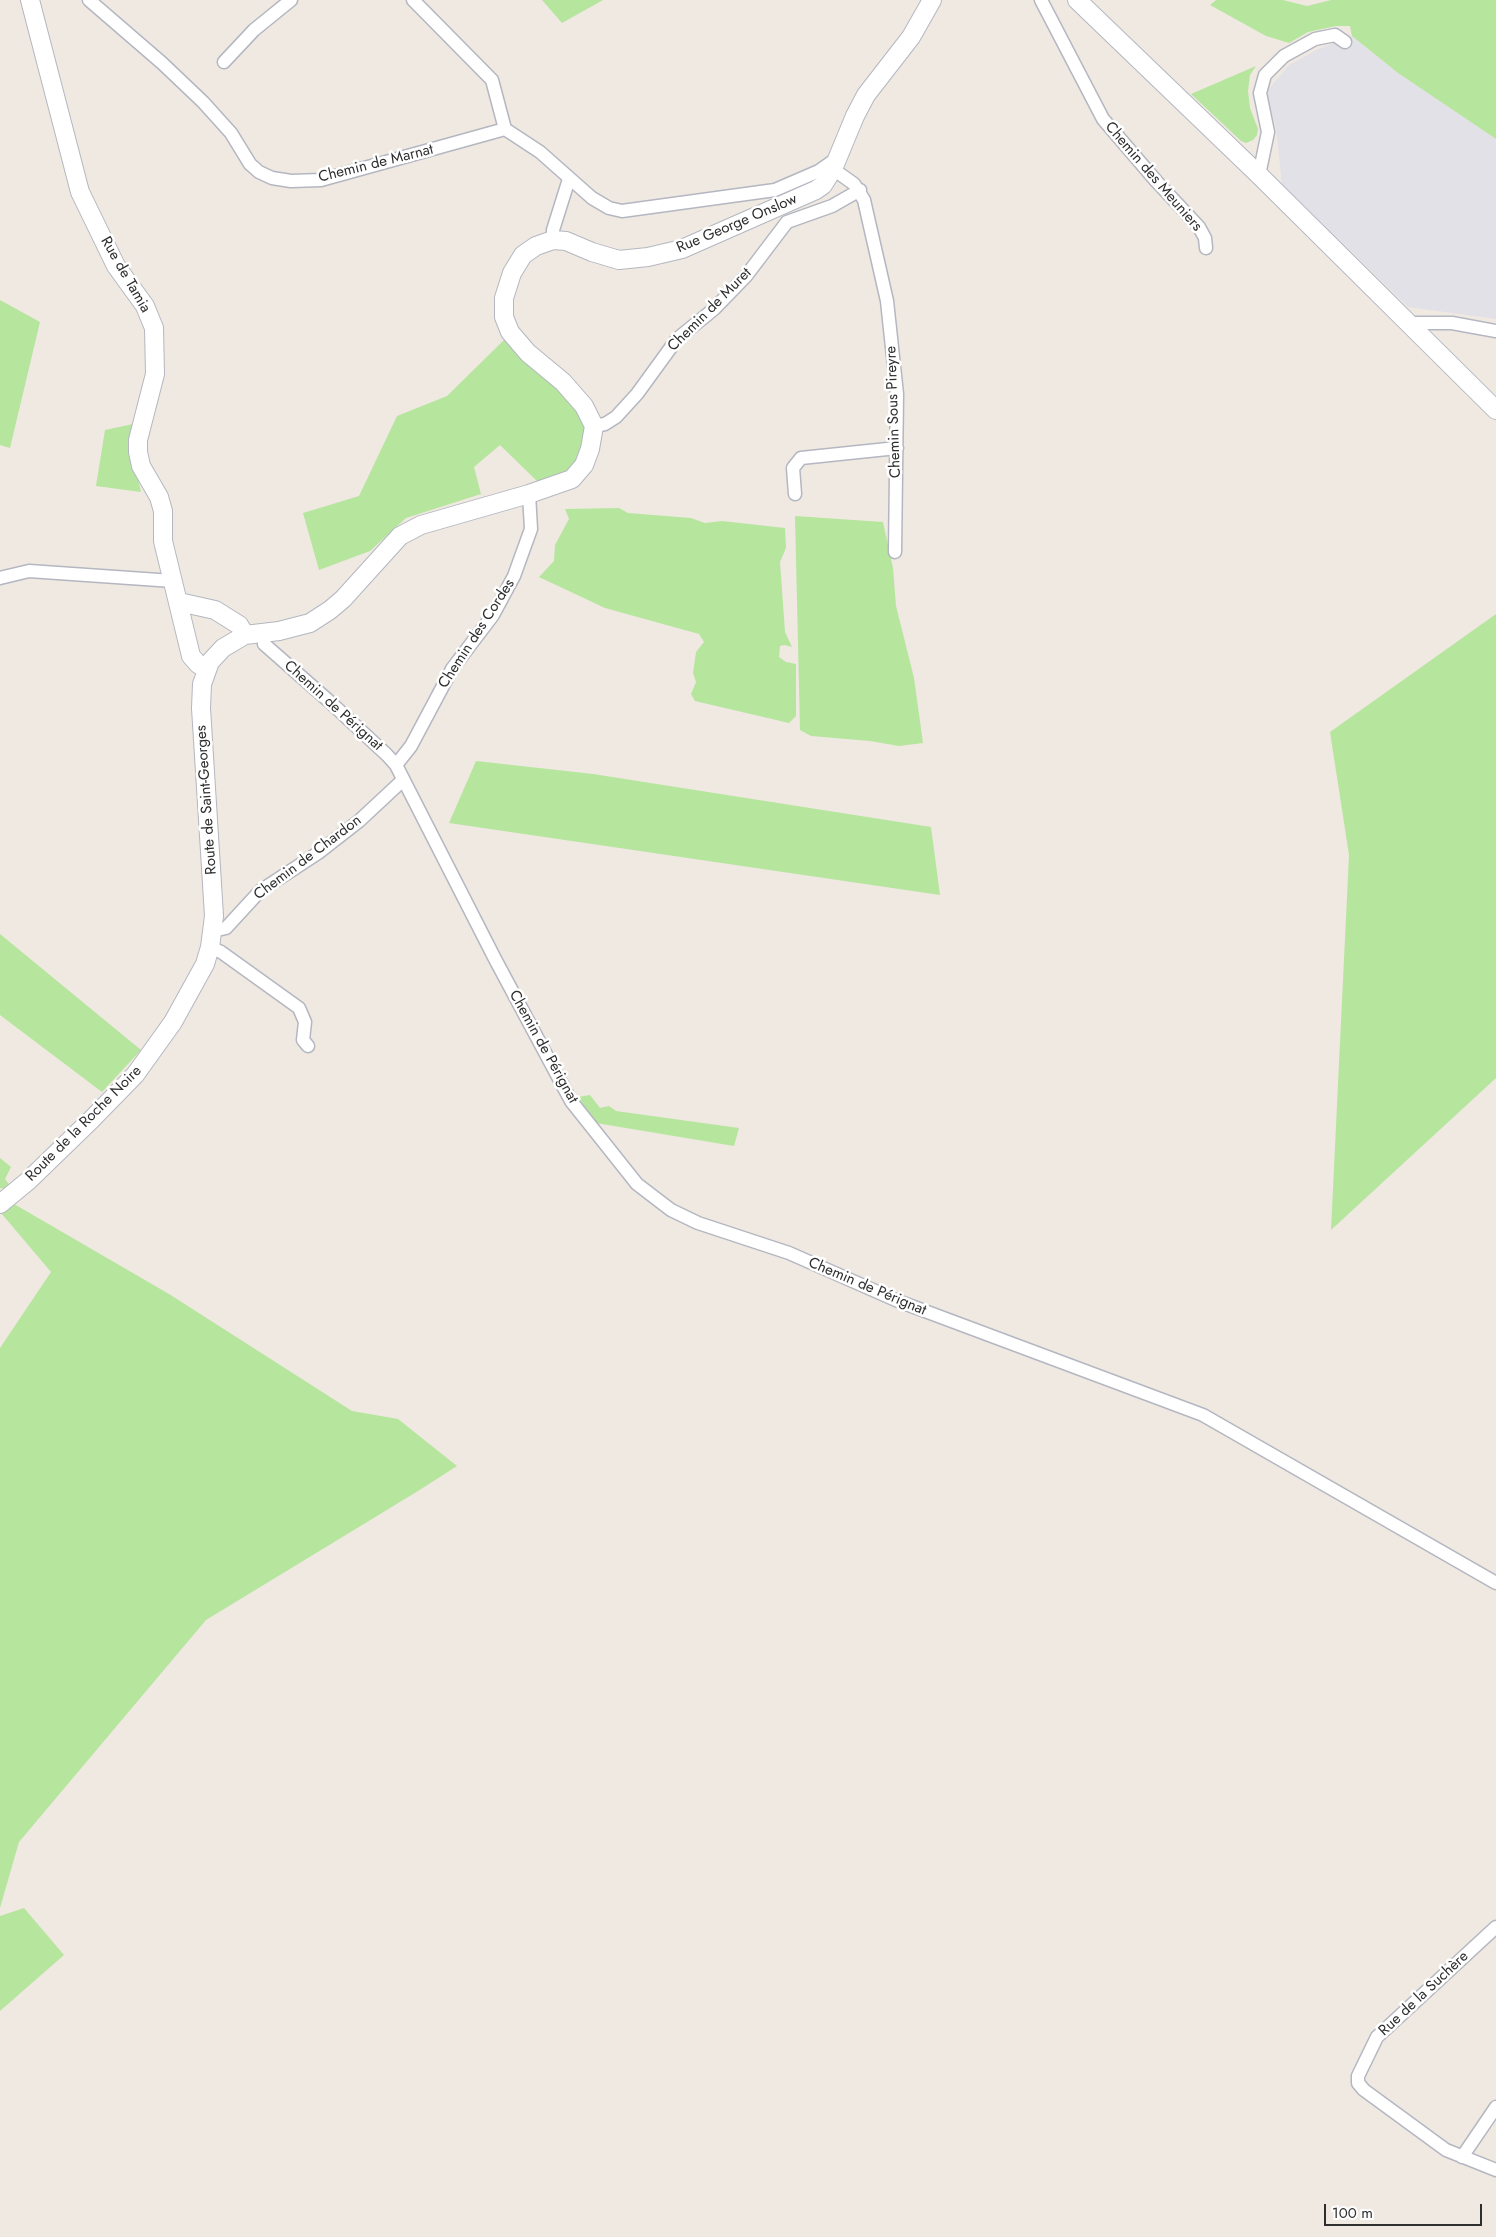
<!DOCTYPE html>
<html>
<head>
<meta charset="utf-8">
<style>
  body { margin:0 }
  #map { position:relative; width:1496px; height:2237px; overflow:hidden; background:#efe9e1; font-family:Jost,sans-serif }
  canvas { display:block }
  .scale { position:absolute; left:1324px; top:2204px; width:158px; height:22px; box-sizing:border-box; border:2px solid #2e2e2e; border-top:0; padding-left:6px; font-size:15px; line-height:18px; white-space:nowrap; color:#2e2e2e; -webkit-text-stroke:4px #fff; paint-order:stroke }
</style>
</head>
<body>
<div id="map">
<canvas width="1496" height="2237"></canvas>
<div class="scale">100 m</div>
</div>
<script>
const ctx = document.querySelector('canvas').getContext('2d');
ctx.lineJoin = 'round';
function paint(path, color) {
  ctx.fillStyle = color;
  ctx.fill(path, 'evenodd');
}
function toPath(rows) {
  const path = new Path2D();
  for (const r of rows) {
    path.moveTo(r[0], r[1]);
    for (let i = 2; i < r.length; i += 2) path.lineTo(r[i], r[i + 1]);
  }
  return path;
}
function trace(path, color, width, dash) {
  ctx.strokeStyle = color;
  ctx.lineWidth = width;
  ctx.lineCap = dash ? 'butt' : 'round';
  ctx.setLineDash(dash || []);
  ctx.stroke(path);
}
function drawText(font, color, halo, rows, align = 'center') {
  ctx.font = font + ' Jost,sans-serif';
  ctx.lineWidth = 5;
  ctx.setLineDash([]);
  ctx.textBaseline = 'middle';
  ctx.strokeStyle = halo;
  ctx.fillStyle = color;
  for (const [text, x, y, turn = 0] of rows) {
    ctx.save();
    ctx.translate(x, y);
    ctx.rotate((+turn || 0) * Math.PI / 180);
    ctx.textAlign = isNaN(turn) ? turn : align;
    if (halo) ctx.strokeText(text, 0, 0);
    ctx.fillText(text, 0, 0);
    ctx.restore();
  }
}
const industrial = toPath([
  [1352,36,1398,73,1496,139,1496,319,1408,307,1282,185,1276,128,1266,92,1289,65,1318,49]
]);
const green = toPath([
  [542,0,603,0,562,23],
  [1216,0,1283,0,1307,6,1331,0,1496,0,1496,139,1398,73,1352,36,1350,26,1336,26,1308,32,1289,43,1266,36,1210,5],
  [1256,66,1250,75,1248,91,1250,108,1258,129,1257,135,1253,140,1246,143,1241,141,1191,94],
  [0,300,40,322,10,448,0,445],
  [504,340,575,402,588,424,579,461,565,474,540,484,500,445,474,467,481,494,406,518,370,551,319,570,303,513,359,496,397,416,447,396],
  [133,424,135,466,141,492,96,486,105,430],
  [619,508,628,513,691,518,705,523,722,521,785,528,786,548,780,562,785,632,792,647,785,645,780,646,779,657,786,662,796,664,796,716,789,723,695,701,691,694,696,682,693,673,696,652,704,642,699,634,605,608,539,577,554,561,555,545,569,519,565,509],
  [795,516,883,522,893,568,896,606,914,678,923,743,899,746,870,741,811,736,800,730],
  [1496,614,1496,1078,1331,1230,1349,855,1330,732],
  [476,761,593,774,931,827,940,895,449,823],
  [0,934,141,1050,102,1092,0,1015],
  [590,1095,600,1108,609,1106,616,1111,739,1128,734,1146,596,1123,578,1097],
  [0,1158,11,1167,5,1179,11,1187,6,1189,0,1188],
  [14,1204,169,1294,352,1411,398,1419,457,1466,418,1491,206,1620,19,1842,0,1908,0,1348,51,1272,1,1213],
  [24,1908,64,1955,0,2011,0,1916]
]);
const street = toPath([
  [89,0,162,63,203,102,231,133,250,164,259,172,272,178,291,181,321,180,505,129],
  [413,0,492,80,505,129],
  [1041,0,1103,119,1157,182,1199,227,1205,238,1206,248],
  [224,62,254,30,291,0],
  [505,129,540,152,592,198,609,208,622,211,775,190,819,171,836,159],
  [833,169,854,184,864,200,887,301,897,394,895,552],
  [1259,175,1268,132,1260,93,1265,75,1284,56,1315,39,1335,35,1345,42],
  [553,240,553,230,569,179],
  [1408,323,1452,323,1496,331],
  [594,426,605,424,616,417,637,394,677,339,714,309,746,276,787,222,832,206,860,190],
  [795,494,793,468,801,458,897,448],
  [0,578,29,571,173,581],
  [266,632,264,644,330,702,387,755,396,765,495,959,571,1101,637,1184,671,1210,698,1223,789,1253,898,1301,1203,1415,1496,1583],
  [396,765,411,746,452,669,493,615,514,576,531,529,529,494],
  [213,931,226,928,260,891,318,853,359,821,403,780],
  [210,947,221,952,299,1008,305,1022,303,1040,308,1046],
  [1496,1927,1377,2037,1358,2076,1358,2083,1364,2090,1446,2150,1496,2170],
  [1462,2157,1496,2107]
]);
const secondary = toPath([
  [30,0,80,192,116,266,145,306,154,328,155,374,138,440,138,452,141,466,159,497,163,511,163,541,191,656,198,664,206,669],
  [1077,0,1259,175,1496,410],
  [179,602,215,610,239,625,245,635],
  [0,1204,28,1181,91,1120,135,1075,173,1022,205,964,210,947,214,916,201,708,202,684,210,662,223,648,245,635,279,631,310,623,330,610,343,599,400,536,421,525,529,494,572,479,584,465,590,449,594,426,584,406,563,382,528,353,510,332,504,317,504,298,512,273,523,255,536,246,553,240,566,241,592,252,619,260,648,257,682,249,816,190,823,185,833,169,855,116,866,95,911,37,932,0]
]);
const streetNames = [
  ["Chemin de Marnat",376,164,-14],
  ["Chemin des Meuniers",1153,177,49],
  ["Rue George Onslow",737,224,-23],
  ["Rue de Tamia",125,275,60],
  ["Chemin de Muret",710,310,-45],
  ["Chemin Sous Pireyre",894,412,-92],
  ["Chemin des Cordes",477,634,-57],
  ["Chemin de Pérignat",333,706,42],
  ["Route de Saint-Georges",207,800,-94],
  ["Chemin de Chardon",308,858,-37],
  ["Chemin de Pérignat",543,1047,61],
  ["Route de la Roche Noire",84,1124,-45],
  ["Chemin de Pérignat",867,1287,23],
  ["Rue de la Suchère",1424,1994,-43]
];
paint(industrial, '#e3e1e8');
paint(green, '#b6e59e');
trace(street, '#b4b7c1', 15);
trace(secondary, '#b4b7c1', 20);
trace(street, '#fff', 12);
trace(secondary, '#fff', 18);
drawText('15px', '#2e2e2e', '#fff', streetNames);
</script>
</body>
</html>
